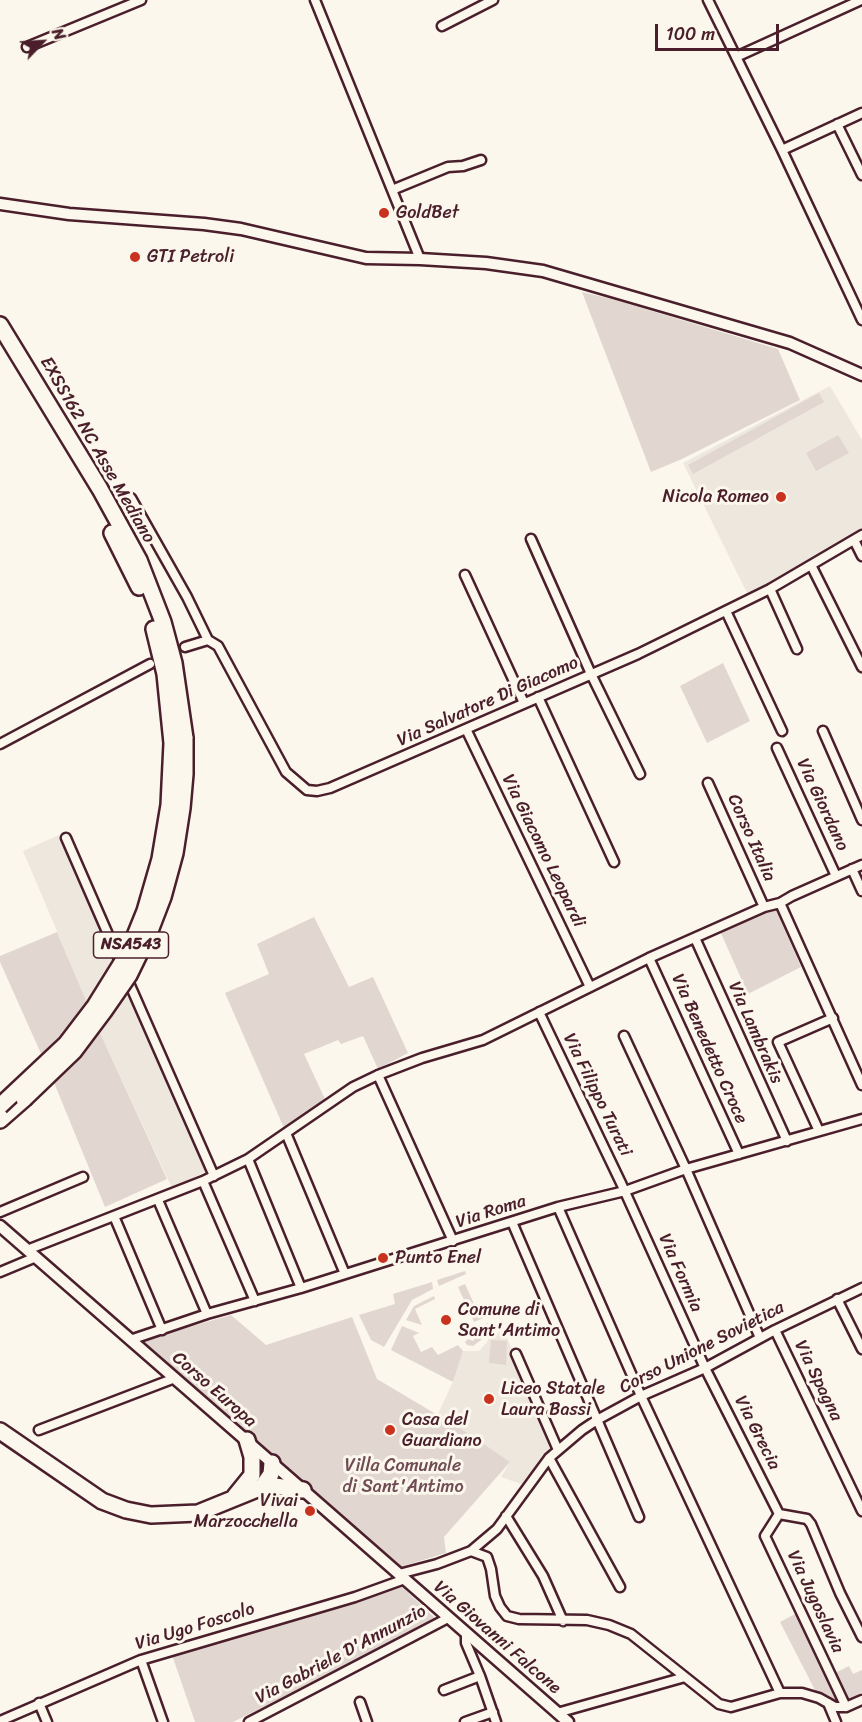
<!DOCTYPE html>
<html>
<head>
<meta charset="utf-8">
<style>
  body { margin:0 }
  #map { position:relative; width:862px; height:1722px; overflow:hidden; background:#fbf7ec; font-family:Sriracha,sans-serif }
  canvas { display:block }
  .north { position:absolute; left:12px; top:12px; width:60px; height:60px; -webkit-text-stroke:4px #fbf7ec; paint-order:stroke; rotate:65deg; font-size:16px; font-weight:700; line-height:24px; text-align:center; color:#4a1f2b }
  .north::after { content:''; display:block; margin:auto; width:21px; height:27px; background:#4a1f2b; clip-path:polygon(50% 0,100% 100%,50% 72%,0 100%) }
  .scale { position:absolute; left:655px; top:24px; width:124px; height:27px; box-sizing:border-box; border:3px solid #4a1f2b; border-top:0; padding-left:8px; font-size:18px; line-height:21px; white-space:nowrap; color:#4a1f2b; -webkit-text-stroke:4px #fbf7ec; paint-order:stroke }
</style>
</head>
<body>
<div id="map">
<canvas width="862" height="1722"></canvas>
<div class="north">N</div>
<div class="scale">100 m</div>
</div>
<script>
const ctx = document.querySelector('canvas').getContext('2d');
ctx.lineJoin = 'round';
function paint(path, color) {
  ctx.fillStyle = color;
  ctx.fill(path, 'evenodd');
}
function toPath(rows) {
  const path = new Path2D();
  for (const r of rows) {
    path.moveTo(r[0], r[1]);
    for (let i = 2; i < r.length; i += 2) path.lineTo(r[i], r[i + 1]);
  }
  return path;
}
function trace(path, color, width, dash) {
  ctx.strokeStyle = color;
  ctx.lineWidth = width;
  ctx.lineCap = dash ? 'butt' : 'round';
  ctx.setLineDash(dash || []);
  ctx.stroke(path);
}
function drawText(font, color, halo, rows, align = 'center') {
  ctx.font = font + ' Sriracha,sans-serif';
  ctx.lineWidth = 6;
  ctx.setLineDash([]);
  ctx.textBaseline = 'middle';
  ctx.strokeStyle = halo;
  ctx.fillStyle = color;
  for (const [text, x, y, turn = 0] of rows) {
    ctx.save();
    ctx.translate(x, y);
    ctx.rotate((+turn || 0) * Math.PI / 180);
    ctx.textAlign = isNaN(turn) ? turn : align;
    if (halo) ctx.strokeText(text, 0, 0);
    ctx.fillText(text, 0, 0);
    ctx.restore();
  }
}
const built = toPath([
  [830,386,862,440,862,530,748,595,683,463],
  [59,835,207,1171,172,1188,101,1035,23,851],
  [504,1331,553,1445,521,1484,501,1477,510,1462,437,1416,453,1382,463,1351,479,1351,487,1342,490,1335]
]);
const green = toPath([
  [582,292,612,299,778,349,800,400,682,459,651,472],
  [819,393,824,402,693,474,688,465],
  [838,435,849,453,816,471,806,453],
  [723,663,750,721,707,743,680,686],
  [775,907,801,967,748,994,720,931],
  [314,917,349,987,373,977,408,1053,378,1069,363,1036,341,1044,338,1040,304,1054,325,1099,284,1128,225,993,269,974,257,944],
  [57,932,101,1035,167,1179,105,1207,55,1085,0,962,0,956],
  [465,1271,466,1274,439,1286,437,1280],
  [432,1282,433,1289,412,1300,384,1347,371,1340,359,1315,395,1304,393,1294],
  [465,1284,475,1306,482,1303,488,1316,474,1322,458,1287],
  [434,1296,435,1299,415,1309,422,1325,406,1320,414,1306],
  [231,1315,266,1345,352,1317,377,1379,466,1432,510,1462,444,1537,446,1553,400,1567,140,1341],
  [488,1323,481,1340,473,1346,467,1345,465,1342,468,1339,473,1341,476,1335,479,1333,477,1328],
  [402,1326,419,1333,413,1336,421,1352,432,1347,438,1355,458,1345,463,1351,453,1382,391,1350],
  [491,1340,507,1341,506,1365,489,1363],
  [402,1587,437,1620,233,1722,195,1722,172,1655],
  [797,1613,839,1703,837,1704,817,1694,780,1622],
  [849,1666,853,1674,862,1670,862,1692,848,1700,835,1673]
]);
const street = toPath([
  [315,0,420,259],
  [708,0,782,150,862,320],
  [442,26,493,0],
  [27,47,141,0],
  [736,57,861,0],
  [837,124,862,175],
  [782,150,862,113],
  [392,190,448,167,463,166,481,160],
  [131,498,187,597,208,640],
  [531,539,591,674,640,774],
  [854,540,862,556],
  [811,565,862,667],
  [465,575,524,703],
  [770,589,797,649],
  [726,611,782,731],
  [185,647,208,640,218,646,286,772,307,790,317,791,330,788,638,654,770,589,862,535],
  [538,697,614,862],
  [466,729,590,987],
  [823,731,862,820],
  [0,744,150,664],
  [777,748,836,876],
  [708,783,764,907],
  [66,838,121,964],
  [852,869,862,891],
  [780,903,862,1085],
  [695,938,787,1141],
  [649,958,739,1154],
  [126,976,214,1176],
  [539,1012,621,1183,705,1368,779,1514],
  [624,1036,686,1169,760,1338],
  [378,1075,453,1241],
  [819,1131,778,1042,833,1018],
  [286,1133,345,1274],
  [248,1159,301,1288],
  [203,1181,255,1301],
  [158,1200,207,1314],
  [558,1207,641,1396,780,1693],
  [0,1212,83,1177],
  [114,1216,162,1330],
  [512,1222,639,1517],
  [27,1250,203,1181,248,1159,353,1087,378,1075,422,1058,483,1040,649,958,764,907,780,903,792,896,862,865],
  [0,1272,36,1257],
  [837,1299,862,1349],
  [775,1330,862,1511],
  [130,1340,207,1314,301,1288,558,1207,625,1191,686,1169,862,1119],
  [516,1354,558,1450],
  [39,1430,175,1378],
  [549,1458,620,1587],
  [779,1514,765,1536,846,1707],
  [779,1514,807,1519,811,1524,840,1593,862,1637],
  [506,1516,543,1576,563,1621],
  [471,1551,487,1557,491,1569,495,1596,500,1607,507,1616,519,1619,587,1620,609,1625,631,1634,719,1704,731,1707,780,1693,802,1693,819,1698,835,1707,846,1707,862,1700],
  [399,1574,437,1564,471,1551,497,1529,549,1458,582,1430,597,1420,641,1396,705,1368,775,1330,862,1288],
  [466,1634,466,1643,480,1676,496,1722],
  [141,1660,163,1722],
  [444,1690,480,1676],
  [360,1702,367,1722],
  [39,1703,47,1722],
  [828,1703,836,1722],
  [557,1713,685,1677],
  [0,1721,141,1660,355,1597,405,1579],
  [249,1722,448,1618],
  [465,1722,493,1712]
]);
const secondary = toPath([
  [0,204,69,214,204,224,241,229,366,258,420,259,486,263,543,271,790,343,862,375],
  [0,1226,303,1490,568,1722]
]);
const highway = toPath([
  [0,325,100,489,139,560,163,622,174,663,185,738],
  [112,533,139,587],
  [154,629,165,674,172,743],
  [0,1120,24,1099],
  [0,1431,102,1501,126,1510,151,1515,198,1513,262,1487,275,1486,303,1490],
  [262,1487,271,1474,272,1463],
  [235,1496,252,1475,252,1457,247,1440]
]);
const highwayBridge = toPath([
  [24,1099,74,1051,104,1011,129,975,148,936,163,897,175,853,182,808,185,774,185,738],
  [0,1106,66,1044,95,1006,128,953,145,911,160,859,169,805,172,743]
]);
const markers = [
  [384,213,6,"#c8321e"],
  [135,257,6,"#c8321e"],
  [781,497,6,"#c8321e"],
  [383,1258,6,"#c8321e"],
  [446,1320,6,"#c8321e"],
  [489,1399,6,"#c8321e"],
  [390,1430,6,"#c8321e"],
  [310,1511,6,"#c8321e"]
];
const shields = [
  [131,945,75]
];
const shieldNames = [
  ["NSA543",131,945]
];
const poiNames = [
  ["GoldBet",396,213],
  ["GTI Petroli",147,257],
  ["Nicola Romeo",769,497,"right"],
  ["Punto Enel",395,1258],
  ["Comune di",458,1310],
  ["Sant'Antimo",458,1331],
  ["Liceo Statale",501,1389],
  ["Laura Bassi",501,1410],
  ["Casa del",402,1420],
  ["Guardiano",402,1441],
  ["Vivai",298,1501,"right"],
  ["Marzocchella",298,1522,"right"]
];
const streetNames = [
  ["EXSS162 NC Asse Mediano",97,450,60],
  ["Via Salvatore Di Giacomo",488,702,-24],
  ["Via Giordano",822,805,65],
  ["Corso Italia",751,838,66],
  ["Via Giacomo Leopardi",543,851,64],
  ["Via Lambrakis",755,1033,66],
  ["Via Benedetto Croce",709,1049,66],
  ["Via Filippo Turati",597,1095,64],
  ["Via Roma",491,1212,-18],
  ["Via Formia",680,1273,66],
  ["Corso Unione Sovietica",702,1348,-27],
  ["Via Spagna",818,1381,64],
  ["Corso Europa",214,1390,41],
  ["Via Grecia",757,1433,63],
  ["Via Jugoslavia",815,1602,65],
  ["Via Ugo Foscolo",195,1627,-17],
  ["Via Giovanni Falcone",497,1638,41],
  ["Via Gabriele D'Annunzio",341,1655,-28]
];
const parkNames = [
  ["Villa Comunale",403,1466],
  ["di Sant'Antimo",403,1487]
];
paint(built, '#eee7de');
paint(green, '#e2d7d0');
trace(street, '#4a1f2b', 13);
trace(secondary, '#4a1f2b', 15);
trace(highway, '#4a1f2b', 20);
trace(street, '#fbf7ec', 8);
trace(secondary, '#fbf7ec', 10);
trace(highway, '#fbf7ec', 15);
trace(highwayBridge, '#4a1f2b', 20, []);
trace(highwayBridge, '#fbf7ec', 15);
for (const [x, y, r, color] of markers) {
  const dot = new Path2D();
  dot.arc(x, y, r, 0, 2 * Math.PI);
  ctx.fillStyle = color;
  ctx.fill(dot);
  trace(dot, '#fbf7ec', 2);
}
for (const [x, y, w] of shields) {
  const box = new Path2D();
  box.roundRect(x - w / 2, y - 13, w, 26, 4.5);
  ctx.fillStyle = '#fbf7ec';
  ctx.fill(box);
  trace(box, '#4a1f2b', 1.5);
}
drawText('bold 16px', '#4a1f2b', null, shieldNames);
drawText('18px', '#4a1f2b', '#fbf7ec', poiNames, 'left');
drawText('18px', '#4a1f2b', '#fbf7ec', streetNames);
drawText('18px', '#704d54', '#fbf7ec', parkNames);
</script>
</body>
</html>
